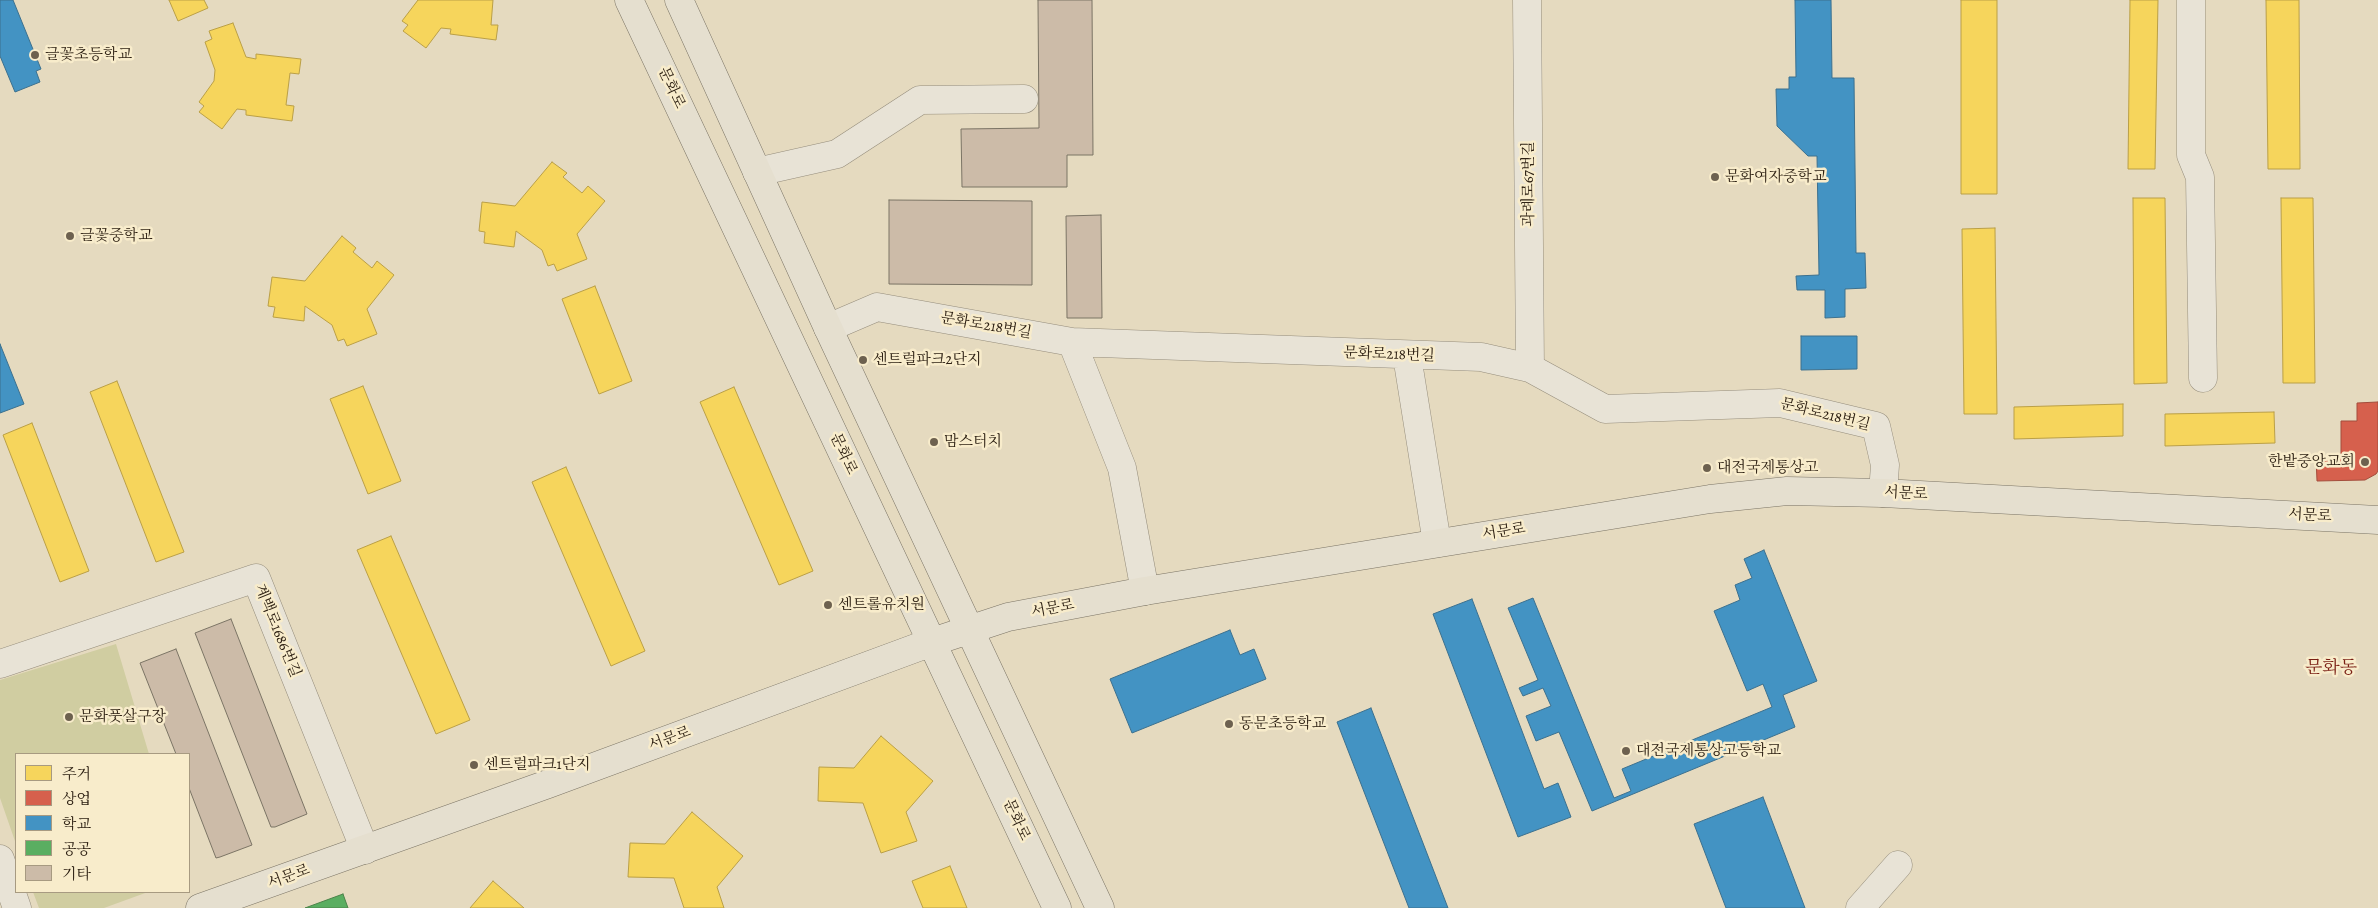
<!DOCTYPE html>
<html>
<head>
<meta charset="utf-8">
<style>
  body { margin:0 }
  #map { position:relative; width:2378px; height:908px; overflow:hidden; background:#e5dabf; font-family:Alegreya,"Noto Serif KR",serif }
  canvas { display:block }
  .legend { position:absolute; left:15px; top:753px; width:175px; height:140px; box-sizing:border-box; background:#f8eccb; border:1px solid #a79a81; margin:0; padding:6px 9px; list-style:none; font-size:15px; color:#2d2013 }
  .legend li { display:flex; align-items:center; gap:10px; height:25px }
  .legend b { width:25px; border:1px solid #a79a81 }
</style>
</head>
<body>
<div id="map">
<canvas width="2378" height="908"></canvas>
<ul class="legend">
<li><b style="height:14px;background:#f6d55c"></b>주거</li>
<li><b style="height:14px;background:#d6604d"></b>상업</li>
<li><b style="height:14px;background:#4393c3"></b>학교</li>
<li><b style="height:14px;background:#5aae61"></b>공공</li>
<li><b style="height:14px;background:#ccbba8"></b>기타</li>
</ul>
</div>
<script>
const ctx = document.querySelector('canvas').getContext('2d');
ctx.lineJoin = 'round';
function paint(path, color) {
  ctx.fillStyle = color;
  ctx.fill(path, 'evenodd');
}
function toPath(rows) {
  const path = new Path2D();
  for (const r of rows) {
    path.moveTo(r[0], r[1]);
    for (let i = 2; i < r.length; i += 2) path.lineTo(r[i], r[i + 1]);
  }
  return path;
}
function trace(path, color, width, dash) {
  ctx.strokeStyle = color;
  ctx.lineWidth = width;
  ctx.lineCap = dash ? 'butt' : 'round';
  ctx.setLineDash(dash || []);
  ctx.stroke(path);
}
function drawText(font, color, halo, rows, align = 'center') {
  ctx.font = font + ' Alegreya,"Noto Serif KR",serif';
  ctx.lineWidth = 5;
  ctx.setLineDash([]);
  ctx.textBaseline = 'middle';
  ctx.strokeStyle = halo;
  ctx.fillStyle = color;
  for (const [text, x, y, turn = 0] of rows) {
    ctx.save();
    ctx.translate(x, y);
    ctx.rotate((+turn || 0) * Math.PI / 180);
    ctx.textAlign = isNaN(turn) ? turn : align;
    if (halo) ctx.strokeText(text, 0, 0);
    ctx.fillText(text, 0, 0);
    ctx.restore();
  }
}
const green = toPath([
  [116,644,149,754,16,754,16,844,0,798,0,680],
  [33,892,148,892,104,908,39,908]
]);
const homes = toPath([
  [169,0,204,0,208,8,178,21,169,0],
  [418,0,493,0,491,25,498,25,496,40,450,34,451,29,441,28,426,48,403,31,408,25,402,21,418,0],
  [1961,0,1997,0,1997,194,1961,194,1961,0],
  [2130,0,2158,0,2155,169,2128,169,2130,0],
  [2266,0,2299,0,2300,169,2268,169,2266,0],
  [233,23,246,57,256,59,256,54,301,59,299,74,290,73,286,105,294,106,292,121,246,115,246,110,237,109,222,129,199,112,204,106,199,102,214,81,215,70,205,42,212,39,209,31,233,23],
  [552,162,567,173,563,177,582,193,588,186,605,201,577,234,587,259,557,271,554,264,548,266,542,250,516,231,514,247,484,243,485,232,479,231,482,202,515,206,552,162],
  [2133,198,2165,198,2167,383,2134,384,2133,198],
  [2281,198,2313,198,2315,383,2283,383,2281,198],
  [1995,228,1997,414,1964,414,1962,229,1995,228],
  [342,236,356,248,353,252,372,268,377,261,394,275,367,309,377,334,347,346,344,339,338,341,332,325,305,306,304,321,273,317,275,307,268,306,272,277,305,281,342,236],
  [595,286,632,381,599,394,562,299,595,286],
  [117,381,184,552,156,562,90,392,117,381],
  [363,386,401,481,368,494,330,399,363,386],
  [734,387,813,571,779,585,700,402,734,387],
  [2123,404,2123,436,2014,439,2014,407,2123,404],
  [2274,412,2275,443,2165,446,2165,414,2274,412],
  [32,423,89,571,60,582,3,435,32,423],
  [566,467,645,651,611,666,532,482,566,467],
  [391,536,470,720,436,734,357,550,391,536],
  [881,736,933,781,906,812,917,841,881,853,863,803,818,801,819,767,854,768,881,736],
  [692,812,743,856,717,887,724,908,684,908,674,878,628,877,630,843,665,844,692,812],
  [950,866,967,908,923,908,912,881,950,866],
  [493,881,524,908,470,908,493,881]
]);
const shops = toPath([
  [2378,402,2378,471,2376,474,2365,480,2317,481,2316,457,2341,457,2341,421,2357,421,2357,403,2378,402]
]);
const schools = toPath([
  [0,0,13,0,41,69,36,71,40,82,15,92,0,56,0,0],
  [1795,0,1831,0,1832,78,1854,78,1856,253,1865,253,1866,288,1845,289,1845,317,1825,318,1825,290,1797,290,1796,276,1819,275,1817,156,1808,156,1777,126,1776,89,1789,89,1789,77,1796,77,1795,0],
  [1801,336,1857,336,1857,369,1801,370,1801,336],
  [0,344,24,404,0,413,0,344],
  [1764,550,1817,681,1783,695,1795,727,1592,811,1559,732,1536,741,1526,716,1551,706,1543,688,1523,696,1519,688,1538,680,1508,608,1533,598,1614,798,1631,791,1622,769,1772,707,1763,684,1747,691,1714,611,1740,600,1735,585,1752,578,1744,559,1764,550],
  [1472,599,1544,789,1558,783,1571,817,1518,837,1433,614,1472,599],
  [1230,630,1240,655,1254,649,1266,679,1132,733,1110,679,1230,630],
  [1371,708,1448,908,1409,908,1337,722,1371,708],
  [1763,797,1805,908,1726,908,1694,824,1763,797]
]);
const public = toPath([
  [343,894,348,908,305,908,343,894]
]);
const building = toPath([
  [1038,0,1092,0,1093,155,1067,155,1067,187,962,187,961,129,1039,128,1038,0],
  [889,200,1032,201,1032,285,889,284,889,200],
  [1101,215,1102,318,1067,318,1066,216,1101,215],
  [231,619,307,814,275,827,271,827,195,633,231,619],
  [176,649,252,845,220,857,216,858,189,788,189,754,176,754,140,663,176,649]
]);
const minor = toPath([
  [1527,0,1530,368],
  [2191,0,2191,155,2200,177,2203,378],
  [757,172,837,154,920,100,1024,99],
  [828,328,877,307,1072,342,1481,357,1530,368,1605,409,1780,403,1876,426,1885,465,1883,493],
  [1072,342,1122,468,1145,591],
  [1407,356,1437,543],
  [0,664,256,578,365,850],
  [0,859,17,908],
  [1860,908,1898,865]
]);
const major = toPath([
  [629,0,1057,908],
  [679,0,828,328,1100,908],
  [200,908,548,784,932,642,1008,617,1145,591,1710,499,1787,491,1883,493,2378,520]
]);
const markers = [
  [35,55,5,"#6d614f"],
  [1715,177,5,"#6d614f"],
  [70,236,5,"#6d614f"],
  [863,360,5,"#6d614f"],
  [934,442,5,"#6d614f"],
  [2365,462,5,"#6d614f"],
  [1707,468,5,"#6d614f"],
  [828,605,5,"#6d614f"],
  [69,717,5,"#6d614f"],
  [1229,724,5,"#6d614f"],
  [1626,751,5,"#6d614f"],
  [474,765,5,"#6d614f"]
];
const poiNames = [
  ["글꽃초등학교",45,55],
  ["문화여자중학교",1725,177],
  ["글꽃중학교",80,236],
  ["센트럴파크2단지",873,360],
  ["맘스터치",944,442],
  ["한밭중앙교회",2355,462,"right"],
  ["대전국제통상고",1717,468],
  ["센트롤유치원",838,605],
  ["문화풋살구장",79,717],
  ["동문초등학교",1239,724],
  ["대전국제통상고등학교",1636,751],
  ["센트럴파크1단지",484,765]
];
const streetNames = [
  ["문화로",671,88,65],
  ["과례로67번길",1529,184,-90],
  ["문화로218번길",986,326,10],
  ["문화로218번길",1389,355,2],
  ["문화로218번길",1825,415,14],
  ["문화로",843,454,65],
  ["서문로",1906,494,3],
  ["서문로",2310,516,3],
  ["서문로",1504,532,-9],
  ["서문로",1053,609,-11],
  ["계백로1686번길",277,631,68],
  ["서문로",670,739,-20],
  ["문화로",1016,820,65],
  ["서문로",289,877,-20]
];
const quarterNames = [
  ["문화동",2331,669]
];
paint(green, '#d0cda1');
paint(homes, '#f6d55c');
trace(homes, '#ba9f46', 1);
paint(shops, '#d6604d');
trace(shops, '#a34d3c', 1);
paint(schools, '#4393c3');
trace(schools, '#3c708e', 1);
paint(public, '#5aae61');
trace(public, '#4c834a', 1);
paint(building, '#ccbba8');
trace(building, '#7b7465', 1);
trace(minor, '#958d7c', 29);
trace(major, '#7b7465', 29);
trace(minor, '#e8e3d6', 28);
trace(major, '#e5dfcf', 28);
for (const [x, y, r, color] of markers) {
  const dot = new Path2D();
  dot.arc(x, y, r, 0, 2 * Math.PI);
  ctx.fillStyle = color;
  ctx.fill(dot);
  trace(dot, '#f8eccb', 2);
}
drawText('15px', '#2d2013', '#f8eccb', poiNames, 'left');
drawText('15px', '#2d2013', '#f8eccb', streetNames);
drawText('18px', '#7a1f14', '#f8eccb', quarterNames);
</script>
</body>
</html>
